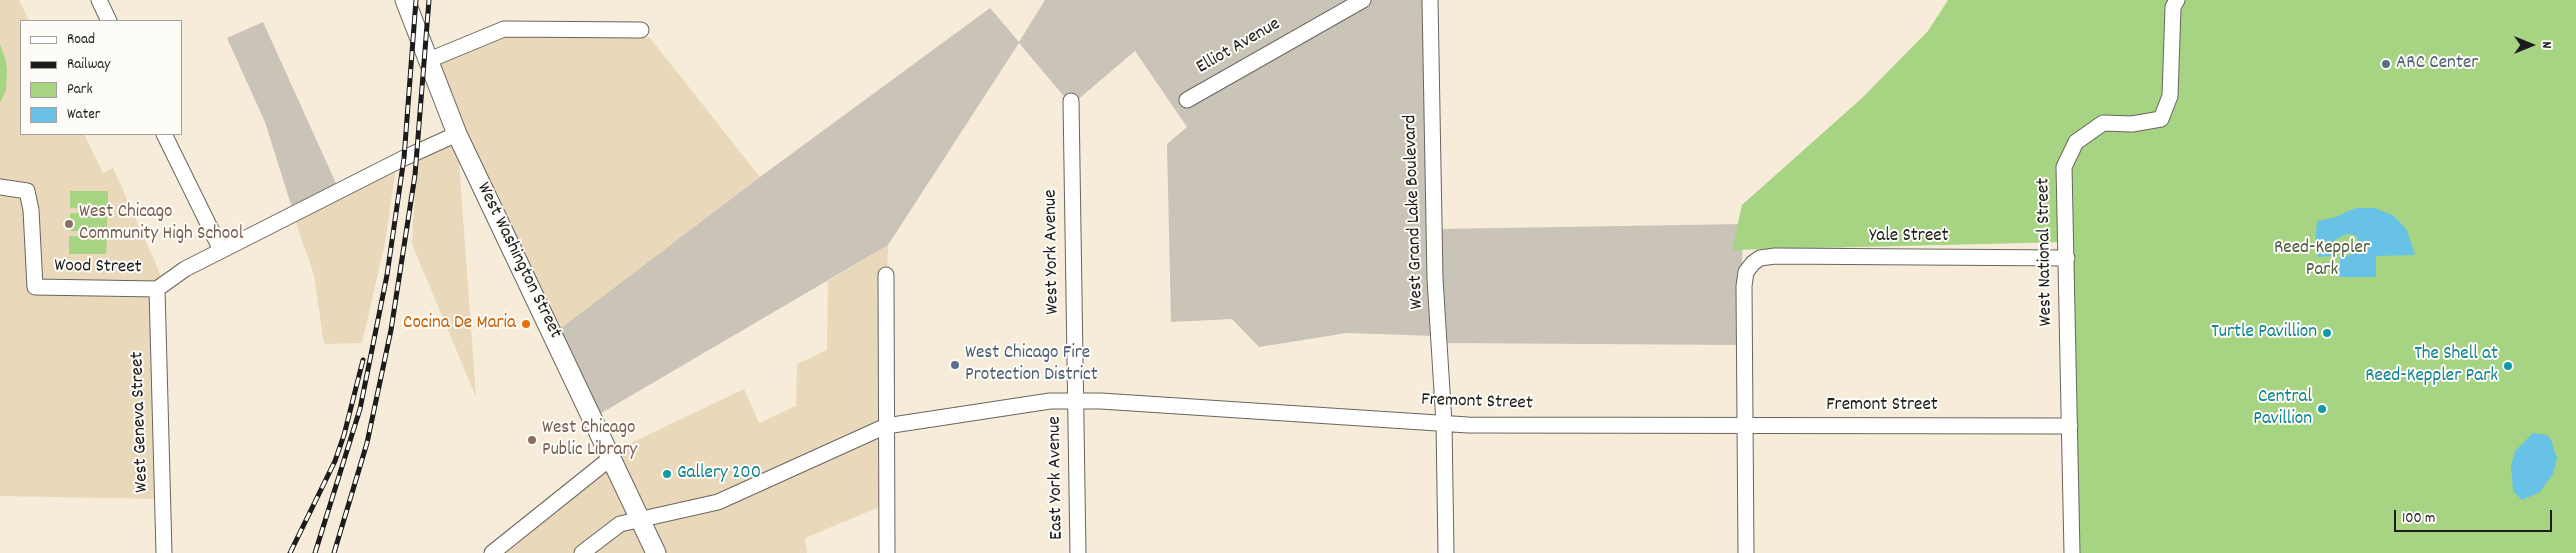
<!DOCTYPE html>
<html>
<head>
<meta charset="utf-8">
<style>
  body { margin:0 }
  #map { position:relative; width:2576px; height:553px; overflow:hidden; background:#f7ecd9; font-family:Dekko,sans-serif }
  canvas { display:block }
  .legend { position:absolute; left:20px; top:20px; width:162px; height:115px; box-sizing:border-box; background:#fdfcf7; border:1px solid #a3a29f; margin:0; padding:6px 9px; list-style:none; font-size:15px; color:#1c1c1c }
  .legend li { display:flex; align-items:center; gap:10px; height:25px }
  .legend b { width:25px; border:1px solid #a3a29f }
  .north { position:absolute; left:2506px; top:20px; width:50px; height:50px; -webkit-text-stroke:4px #fdfcf7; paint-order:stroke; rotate:90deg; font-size:14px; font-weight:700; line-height:20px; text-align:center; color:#1c1c1c }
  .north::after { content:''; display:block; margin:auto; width:18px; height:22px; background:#1c1c1c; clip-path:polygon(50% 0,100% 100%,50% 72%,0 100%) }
  .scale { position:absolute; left:2394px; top:510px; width:158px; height:22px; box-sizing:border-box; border:2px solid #1c1c1c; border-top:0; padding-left:6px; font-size:15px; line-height:18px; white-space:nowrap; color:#1c1c1c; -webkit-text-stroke:4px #fdfcf7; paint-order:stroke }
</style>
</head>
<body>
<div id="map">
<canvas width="2576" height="553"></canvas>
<ul class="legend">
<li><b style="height:6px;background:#fff"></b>Road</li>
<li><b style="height:6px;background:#1c1c1c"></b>Railway</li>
<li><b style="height:14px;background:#a6d482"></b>Park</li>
<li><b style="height:14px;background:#67c2e5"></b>Water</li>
</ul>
<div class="north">N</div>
<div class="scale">100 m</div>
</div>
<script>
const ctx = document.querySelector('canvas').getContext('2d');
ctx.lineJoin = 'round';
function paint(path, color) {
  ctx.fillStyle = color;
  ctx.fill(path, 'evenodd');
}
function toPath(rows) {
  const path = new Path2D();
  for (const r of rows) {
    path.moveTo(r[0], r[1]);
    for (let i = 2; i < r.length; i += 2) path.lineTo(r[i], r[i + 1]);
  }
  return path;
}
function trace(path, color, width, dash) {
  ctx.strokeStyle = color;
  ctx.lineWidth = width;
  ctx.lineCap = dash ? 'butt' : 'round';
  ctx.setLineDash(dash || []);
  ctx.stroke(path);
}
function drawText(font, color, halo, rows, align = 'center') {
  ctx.font = font + ' Dekko,sans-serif';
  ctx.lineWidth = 4;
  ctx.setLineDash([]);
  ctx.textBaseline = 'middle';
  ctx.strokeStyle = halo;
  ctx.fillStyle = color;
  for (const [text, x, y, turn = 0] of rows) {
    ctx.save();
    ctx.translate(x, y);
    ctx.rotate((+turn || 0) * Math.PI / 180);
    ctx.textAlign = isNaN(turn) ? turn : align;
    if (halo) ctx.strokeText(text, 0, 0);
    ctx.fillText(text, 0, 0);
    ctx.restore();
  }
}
const built = toPath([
  [0,0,19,0,29,21,21,21,21,134,84,134,103,173,113,168,161,276,154,293,159,499,0,496],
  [504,34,650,38,760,177,557,331,434,67],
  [457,134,476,397,412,244,417,151],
  [396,167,385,243,362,343,324,344,314,275,294,217],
  [888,245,883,424,714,501,645,521,612,452,744,389,759,423,796,406,797,364,827,350,828,281],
  [884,430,884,505,805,538,807,553,660,553,648,527,719,505],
  [613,460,656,553,493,553]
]);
const industrial = toPath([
  [1045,0,1426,0,1435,336,1347,333,1259,347,1232,319,1171,322,1167,144,1187,127,1135,51,1075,102,1068,101,1019,43,888,245,598,415,557,331,760,177,990,8,1019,42],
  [263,22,339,190,293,211,265,122,227,38],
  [1743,224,1740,345,1445,343,1437,229]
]);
const green = toPath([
  [1948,0,2576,0,2576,553,2072,553,2067,242,1732,250,1742,205,1862,98,1928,31],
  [0,44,6,61,7,72,6,90,0,103],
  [70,191,108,191,108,209,70,208],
  [70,213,107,214,107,231,70,231],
  [69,236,107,237,106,254,69,254]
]);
const water = toPath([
  [2356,208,2375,208,2394,216,2407,230,2415,255,2376,256,2376,277,2340,277,2340,256,2347,256,2362,248,2355,235,2346,234,2332,242,2332,256,2318,257,2318,246,2315,245,2317,221,2333,218],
  [2533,433,2547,435,2551,440,2557,458,2553,474,2540,492,2522,500,2513,491,2511,466,2515,451]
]);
const minor = toPath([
  [99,0,109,21],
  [1430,0,1435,279,1444,423,1446,553],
  [429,60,504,29,641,30],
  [1187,100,1363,0],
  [1071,101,1078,553],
  [164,134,221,250],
  [0,187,27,191,31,210,35,287,157,289,185,269,404,158,457,134],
  [886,275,887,553],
  [157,289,164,553],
  [492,553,612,457],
  [582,553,620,524,718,502,886,426,1050,401,1101,401,1468,425,2070,426],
  [1746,553,1744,286,1746,272,1753,263,1760,258,1775,256,2067,258],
  [2072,553,2064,167,2076,142,2103,123,2132,124,2161,119,2170,96,2173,7,2177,0]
]);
const major = toPath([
  [405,0,457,134,656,553]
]);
const rail = toPath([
  [290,553,335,461,344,435,363,360],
  [315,553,360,409,387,275,404,158,416,0],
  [334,553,367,443,391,330,415,175,429,0]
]);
const markers = [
  [2386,64,5,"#5c6f8a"],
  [69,224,5,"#8d6e63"],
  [526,324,5,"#e8710a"],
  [2327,333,5,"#0f9aa8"],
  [955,365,5,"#5c6f8a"],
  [2508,366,5,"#0f9aa8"],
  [2322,409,5,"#0f9aa8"],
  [532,440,5,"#8d6e63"],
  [667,474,5,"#0f9aa8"]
];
const streetNames = [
  ["Elliot Avenue",1239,47,-30],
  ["West Grand Lake Boulevard",1415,212,-92],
  ["Yale Street",1909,237],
  ["West York Avenue",1053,252,-91],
  ["West National Street",2046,252,-91],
  ["West Washington Street",518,261,64],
  ["Wood Street",98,268,1],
  ["Fremont Street",1477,403,2],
  ["Fremont Street",1882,406],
  ["West Geneva Street",141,422,-92],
  ["East York Avenue",1057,478,-91]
];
const serviceNames = [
  ["ARC Center",2396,64],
  ["West Chicago Fire",965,354],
  ["Protection District",965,376]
];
const educationNames = [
  ["West Chicago",79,213],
  ["Community High School",79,235],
  ["West Chicago",542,429],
  ["Public Library",542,451]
];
const parkNames = [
  ["Reed-Keppler",2322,249],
  ["Park",2322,271]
];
const foodNames = [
  ["Cocina De Maria",516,324]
];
const cultureNames = [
  ["Turtle Pavillion",2317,333],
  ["The Shell at",2498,355],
  ["Reed-Keppler Park",2498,377],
  ["Central",2312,398],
  ["Pavillion",2312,420],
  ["Gallery 200",677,474,"left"]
];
paint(built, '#ead8ba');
paint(industrial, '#cac3b8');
paint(green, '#a6d482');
paint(water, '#67c2e5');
trace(minor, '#69655e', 17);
trace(major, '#69655e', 21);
trace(minor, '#fff', 15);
trace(major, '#fff', 19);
trace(rail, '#1c1c1c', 5);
trace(rail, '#fdfcf7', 3, [9]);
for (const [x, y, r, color] of markers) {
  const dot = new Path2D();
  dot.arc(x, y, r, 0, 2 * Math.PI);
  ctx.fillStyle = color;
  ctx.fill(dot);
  trace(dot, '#fdfcf7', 2);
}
drawText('19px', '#1c1c1c', '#fdfcf7', streetNames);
drawText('19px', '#4e5e75', '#fdfcf7', serviceNames, 'left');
drawText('19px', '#785e54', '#fdfcf7', educationNames, 'left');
drawText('19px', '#4c5c40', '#fdfcf7', parkNames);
drawText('19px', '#c56008', '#fdfcf7', foodNames, 'right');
drawText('19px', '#0d838f', '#fdfcf7', cultureNames, 'right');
</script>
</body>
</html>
